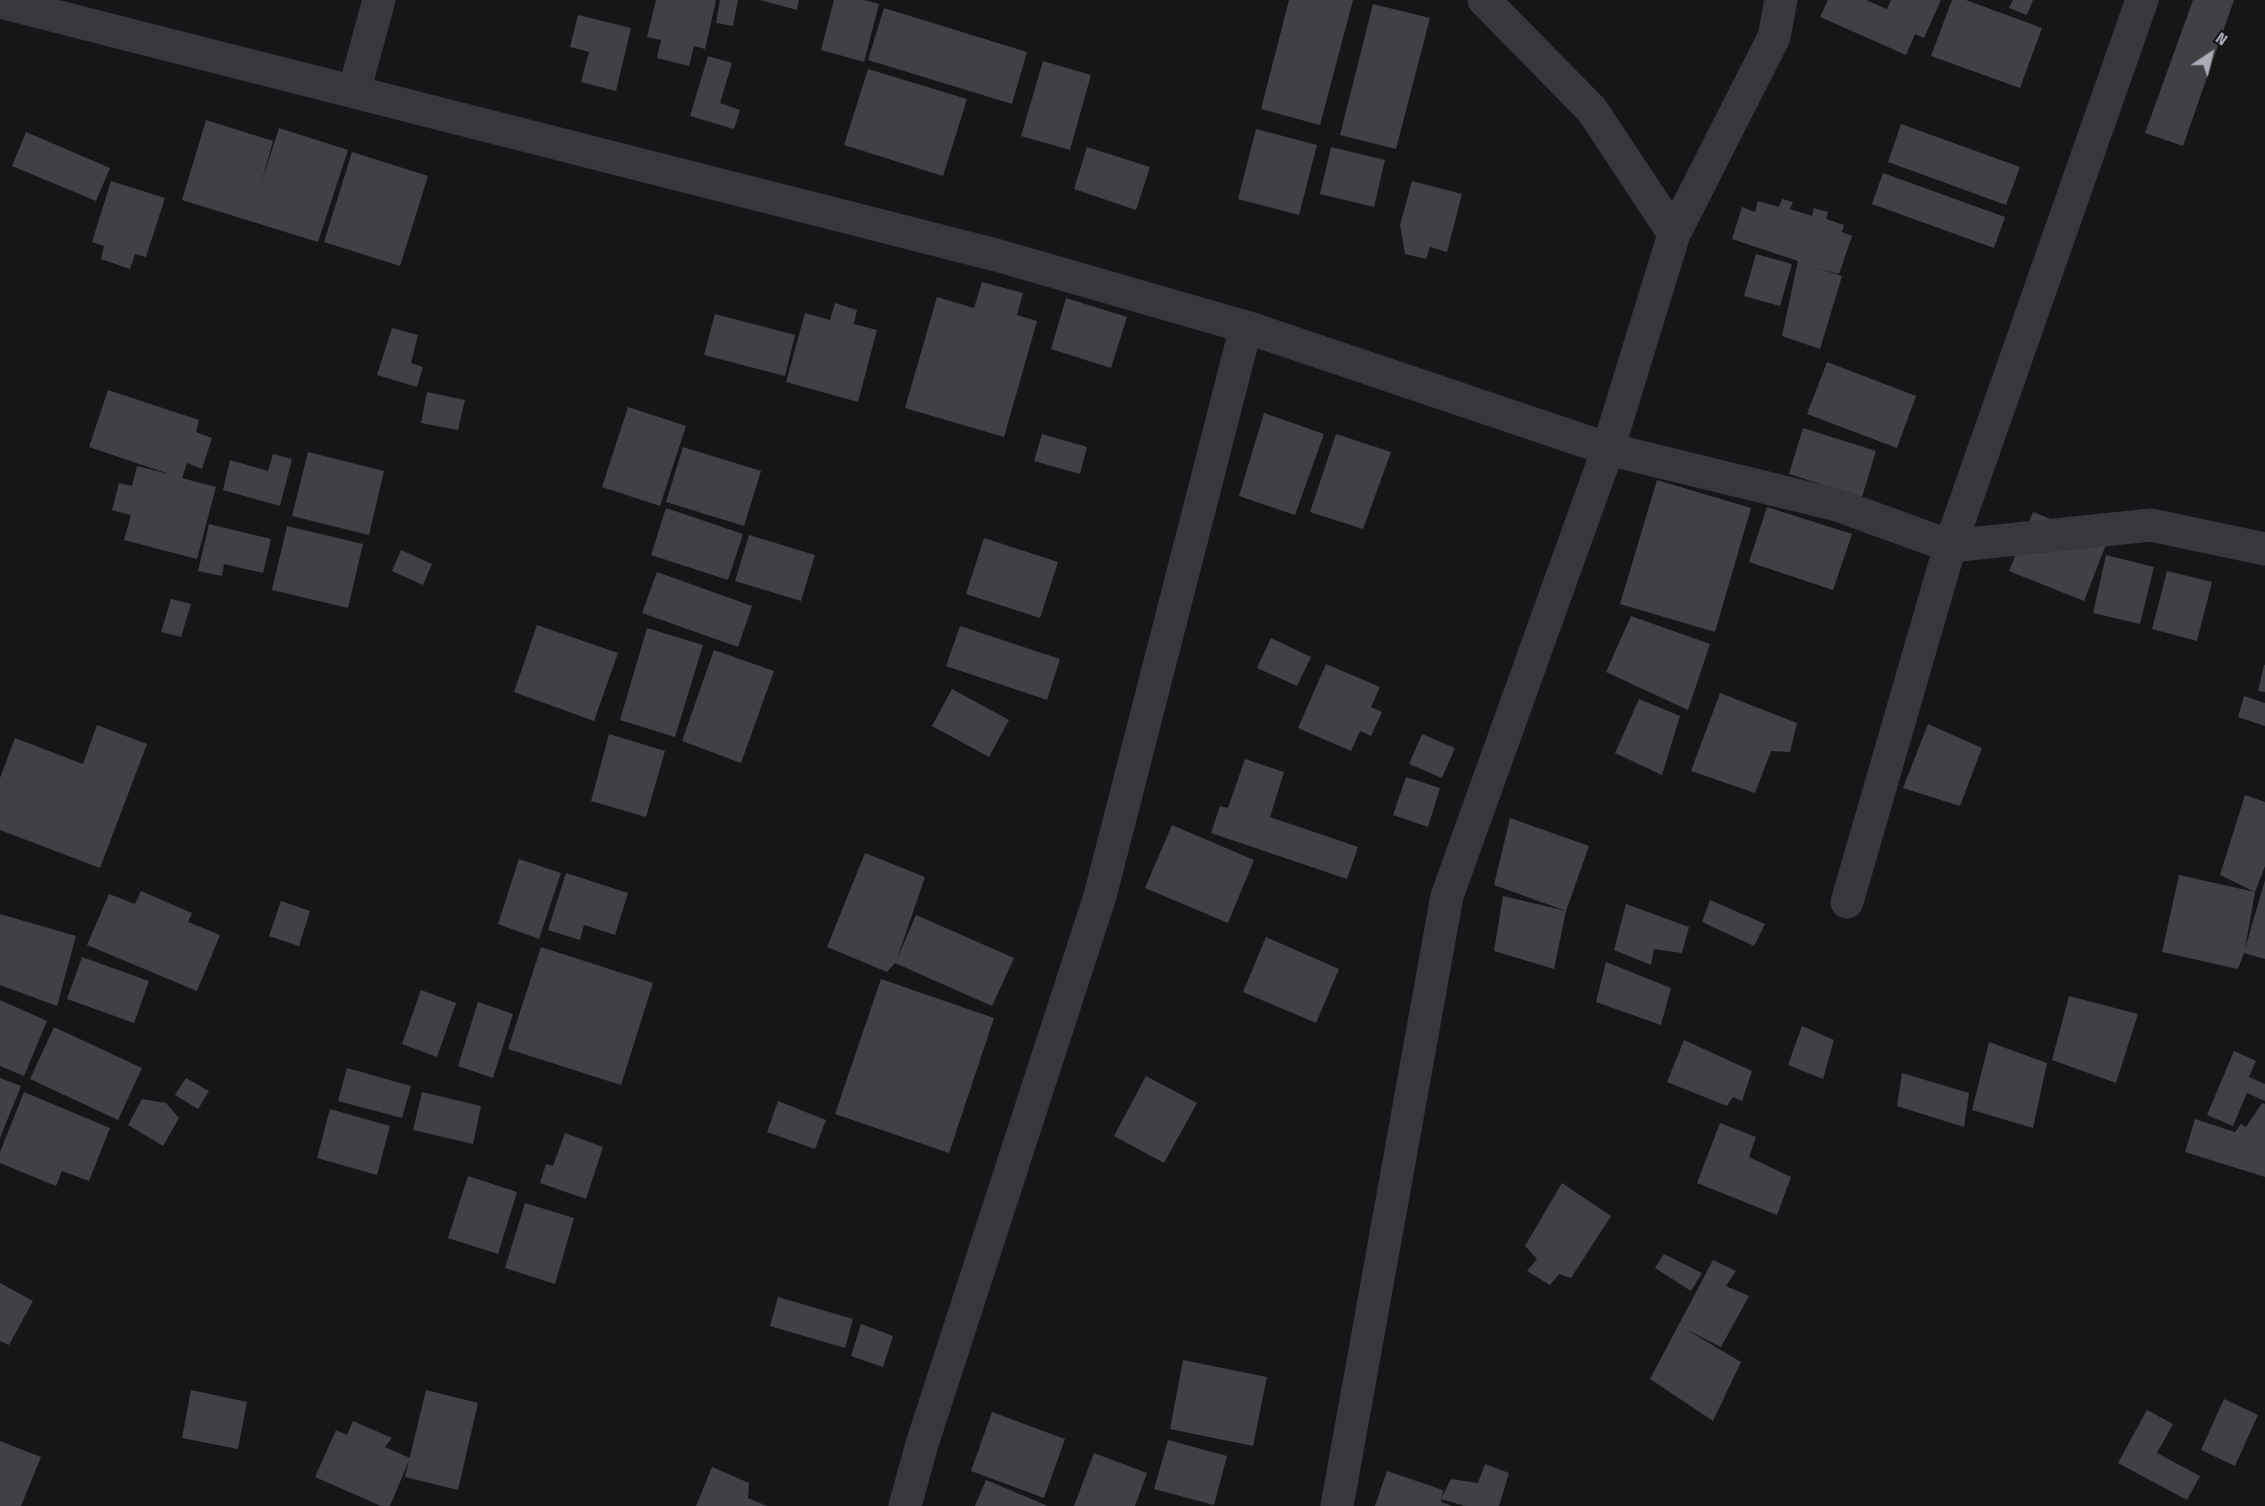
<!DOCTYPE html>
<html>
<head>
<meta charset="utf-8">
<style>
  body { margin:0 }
  #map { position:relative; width:2265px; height:1506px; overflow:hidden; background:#161618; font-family:"Fira Sans Condensed",sans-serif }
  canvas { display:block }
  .north { position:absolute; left:2181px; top:24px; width:60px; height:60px; -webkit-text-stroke:4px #111113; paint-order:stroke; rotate:35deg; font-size:16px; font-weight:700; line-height:24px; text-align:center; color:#a8adb8 }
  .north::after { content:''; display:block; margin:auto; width:21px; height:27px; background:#a8adb8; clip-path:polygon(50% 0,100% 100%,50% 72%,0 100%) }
</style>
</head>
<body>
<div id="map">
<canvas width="2265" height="1506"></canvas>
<div class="north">N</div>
</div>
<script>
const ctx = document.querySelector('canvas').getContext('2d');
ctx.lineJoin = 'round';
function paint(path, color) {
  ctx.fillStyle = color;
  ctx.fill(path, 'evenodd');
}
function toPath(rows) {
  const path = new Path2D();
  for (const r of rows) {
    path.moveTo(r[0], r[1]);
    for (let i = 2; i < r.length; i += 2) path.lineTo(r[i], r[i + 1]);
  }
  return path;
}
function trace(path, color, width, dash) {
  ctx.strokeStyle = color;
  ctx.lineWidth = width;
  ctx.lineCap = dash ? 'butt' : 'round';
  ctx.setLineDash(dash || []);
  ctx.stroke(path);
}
const building = toPath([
  [656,0,716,0,705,49,694,46,689,66,657,58,661,40,647,37],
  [720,0,738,0,733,26,716,23],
  [760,0,799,0,797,10],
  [834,0,864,0,879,4,864,62,821,50],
  [1289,0,1353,0,1320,125,1261,109],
  [1828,0,1866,0,1887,9,1891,0,1941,0,1924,38,1915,34,1906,55,1820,17],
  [1952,0,1966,0,2042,28,2020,88,1931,56],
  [2013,0,2033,0,2027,15,2009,8],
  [2193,0,2234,0,2183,146,2145,133],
  [1373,4,1430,18,1396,149,1340,135],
  [884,8,1027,52,1012,104,868,60],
  [578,15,631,28,616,91,581,82,589,52,570,47],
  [708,56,732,63,720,103,740,110,734,129,690,116],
  [1043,61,1091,75,1070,150,1021,136],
  [868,69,967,99,943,176,844,145],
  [206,120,273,141,261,184,279,128,348,150,318,242,182,200],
  [1901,124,2020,167,2006,205,1888,162],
  [1256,129,1317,145,1299,215,1238,199],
  [26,132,110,168,96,201,12,166],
  [1087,147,1150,167,1136,210,1074,189],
  [1331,147,1385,160,1374,207,1320,194],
  [352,152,428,176,400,266,324,242],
  [1883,173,2005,217,1994,248,1872,204],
  [111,181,165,198,146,257,135,254,130,269,101,259,104,246,92,242],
  [1412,181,1462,194,1447,252,1430,247,1426,259,1405,254,1400,225],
  [1782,199,1793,202,1790,209,1812,216,1814,208,1828,212,1826,219,1844,225,1842,232,1852,236,1839,274,1817,268,1842,276,1820,349,1782,336,1798,261,1732,239,1742,207,1755,212,1758,201,1779,207],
  [1756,254,1792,264,1780,306,1744,296],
  [982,282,1023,293,1017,315,1037,321,1004,437,905,408,937,297,974,308],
  [1066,298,1127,317,1111,368,1051,349],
  [835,303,857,310,854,324,877,330,858,402,786,382,805,313,830,320],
  [715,314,795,335,785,376,704,355],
  [392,328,418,335,411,363,423,367,417,387,377,375],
  [1827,362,1916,396,1897,448,1807,414],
  [108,390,199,420,196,432,212,438,202,469,187,463,182,478,216,487,197,559,124,540,131,515,112,510,119,483,132,486,137,466,172,475,89,447],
  [427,392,465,400,458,430,421,423],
  [628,407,686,426,660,506,602,487],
  [1264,413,1324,434,1295,515,1239,496],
  [1803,428,1876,451,1862,497,1789,474],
  [1042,434,1087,447,1080,474,1034,461],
  [1336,434,1391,452,1363,529,1310,512],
  [683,447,761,471,744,526,666,502],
  [308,452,384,471,369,535,292,516],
  [273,454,292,459,280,506,223,490,230,460,268,471],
  [1657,480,1751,508,1715,632,1620,604],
  [1767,507,1852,534,1833,590,1749,562],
  [666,508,743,534,728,580,651,555],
  [2033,512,2107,542,2084,601,2009,571],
  [209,524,271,539,263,573,224,564,222,576,198,571],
  [287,526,363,544,348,608,272,590],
  [749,535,815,555,801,601,735,581],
  [984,538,1058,562,1040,618,966,594],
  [401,550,432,564,423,585,392,571],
  [2106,555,2154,567,2140,624,2093,613],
  [2167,571,2212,582,2197,641,2152,629],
  [657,572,752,606,738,647,642,613],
  [171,599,191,604,181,637,161,632],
  [1631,616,1710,644,1688,710,1606,672],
  [537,625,618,653,594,721,514,692],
  [960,626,1060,659,1047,700,946,666],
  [647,628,703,645,675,737,620,720],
  [1271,638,1311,657,1297,686,1257,668],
  [714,650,774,671,741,763,682,741],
  [1326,664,1380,687,1371,707,1382,712,1371,736,1360,731,1351,751,1298,728],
  [2264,665,2265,665,2265,692,2258,691],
  [952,689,1009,720,989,757,932,726],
  [1720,693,1797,723,1790,752,1771,751,1755,793,1691,771],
  [2244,696,2265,703,2265,726,2238,717],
  [1639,699,1680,716,1662,775,1615,753],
  [1928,724,1982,748,1960,806,1903,788],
  [97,725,147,744,100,868,0,830,0,778,15,738,83,764],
  [609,734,665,751,646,817,591,801],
  [1422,734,1455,748,1442,778,1409,764],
  [1245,759,1284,772,1270,817,1358,847,1347,879,1211,833,1220,806,1228,808],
  [1406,777,1440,788,1428,827,1393,815],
  [2245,795,2265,802,2265,866,2255,892,2220,875],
  [1510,818,1589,846,1566,911,1554,969,1494,951,1503,896,1566,911,1494,885],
  [1172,825,1254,860,1228,923,1145,888],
  [865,853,925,877,897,959,916,915,1014,958,992,1006,895,963,887,972,827,947],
  [519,859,561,873,539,939,498,924],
  [566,873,628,893,615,935,584,925,580,940,548,930],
  [2179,875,2255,892,2245,949,2265,880,2265,959,2244,953,2238,969,2162,952],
  [141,891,192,913,188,922,220,935,197,991,87,945,109,894,135,904],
  [1710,900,1765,924,1754,946,1702,922],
  [281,901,310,911,299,946,269,936],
  [1626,904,1689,927,1682,953,1654,949,1651,965,1614,950],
  [0,914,76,936,57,1006,0,985],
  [1266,937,1339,969,1316,1023,1243,992],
  [541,947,653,983,621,1085,508,1049],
  [82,957,149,981,134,1023,67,999],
  [1606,962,1671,988,1661,1025,1596,1002],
  [881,979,994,1018,949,1153,835,1114],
  [421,990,456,1003,437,1057,402,1044],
  [2069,996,2138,1014,2116,1083,2052,1060],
  [0,1000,47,1021,24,1076,0,1066],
  [478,1002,513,1014,493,1078,458,1066],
  [1802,1026,1834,1040,1823,1079,1788,1065],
  [54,1027,142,1068,118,1120,30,1079],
  [1684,1040,1752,1071,1742,1101,1733,1097,1727,1106,1667,1082],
  [1989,1042,2047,1063,2033,1128,1972,1110],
  [2234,1051,2256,1061,2249,1077,2265,1084,2265,1101,2247,1093,2233,1126,2207,1115],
  [347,1068,411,1086,402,1118,338,1101],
  [1902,1073,1969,1093,1964,1127,1897,1106],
  [1146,1076,1197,1103,1164,1163,1114,1136],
  [0,1078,21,1086,0,1138],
  [186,1078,209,1091,198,1109,175,1095],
  [24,1092,110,1128,89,1181,62,1171,56,1186,0,1163,0,1152],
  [422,1092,481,1106,473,1144,413,1130],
  [142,1099,166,1103,179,1118,163,1146,128,1125],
  [778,1101,826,1120,815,1149,767,1132],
  [2262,1103,2265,1104,2265,1177,2185,1152,2195,1119,2235,1132,2241,1124,2246,1127],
  [330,1109,390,1126,377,1175,317,1158],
  [1720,1123,1756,1137,1749,1157,1791,1177,1777,1215,1697,1183],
  [565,1133,603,1147,586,1199,540,1183,546,1164,553,1166],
  [468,1176,517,1192,498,1254,448,1238],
  [1562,1183,1611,1216,1571,1278,1559,1274,1550,1285,1527,1271,1537,1259,1525,1246],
  [525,1203,574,1218,555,1284,505,1268],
  [1664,1254,1702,1273,1691,1291,1655,1268],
  [1713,1260,1736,1271,1726,1286,1749,1296,1721,1347,1687,1330,1741,1362,1713,1421,1650,1379],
  [0,1283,33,1301,9,1345,0,1341],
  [778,1297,853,1319,845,1348,770,1326],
  [861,1324,893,1336,883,1367,851,1356],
  [1183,1360,1267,1377,1253,1446,1170,1429],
  [191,1390,247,1402,238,1449,182,1438],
  [426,1390,478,1403,458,1490,405,1477],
  [2224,1399,2258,1415,2235,1466,2201,1450],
  [2147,1410,2173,1424,2157,1453,2200,1476,2187,1500,2118,1463],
  [992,1412,1065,1439,1044,1498,971,1471],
  [353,1421,392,1438,385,1447,410,1458,390,1506,381,1506,315,1477,336,1430,347,1435],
  [1168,1440,1227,1456,1214,1505,1154,1489],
  [0,1441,41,1457,21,1506,0,1506],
  [1094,1453,1147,1473,1135,1506,1074,1506],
  [1485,1464,1509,1473,1499,1506,1465,1506,1441,1499,1451,1479,1478,1483],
  [712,1467,749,1483,748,1498,767,1506,696,1506],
  [1387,1471,1443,1490,1441,1502,1452,1506,1375,1506],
  [986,1480,1048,1506,975,1506]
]);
const street = toPath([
  [1484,0,1592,110,1674,234],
  [0,2,996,255,1246,327,1608,449,1837,505,1950,546,2151,525,2265,549],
  [354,92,379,0],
  [1847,902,1950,546,2142,0],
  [905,1506,922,1444,1100,896,1246,327],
  [1337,1506,1447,896,1608,449,1674,234,1774,37,1781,0]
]);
paint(building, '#404145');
trace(street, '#37383d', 33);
</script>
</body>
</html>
